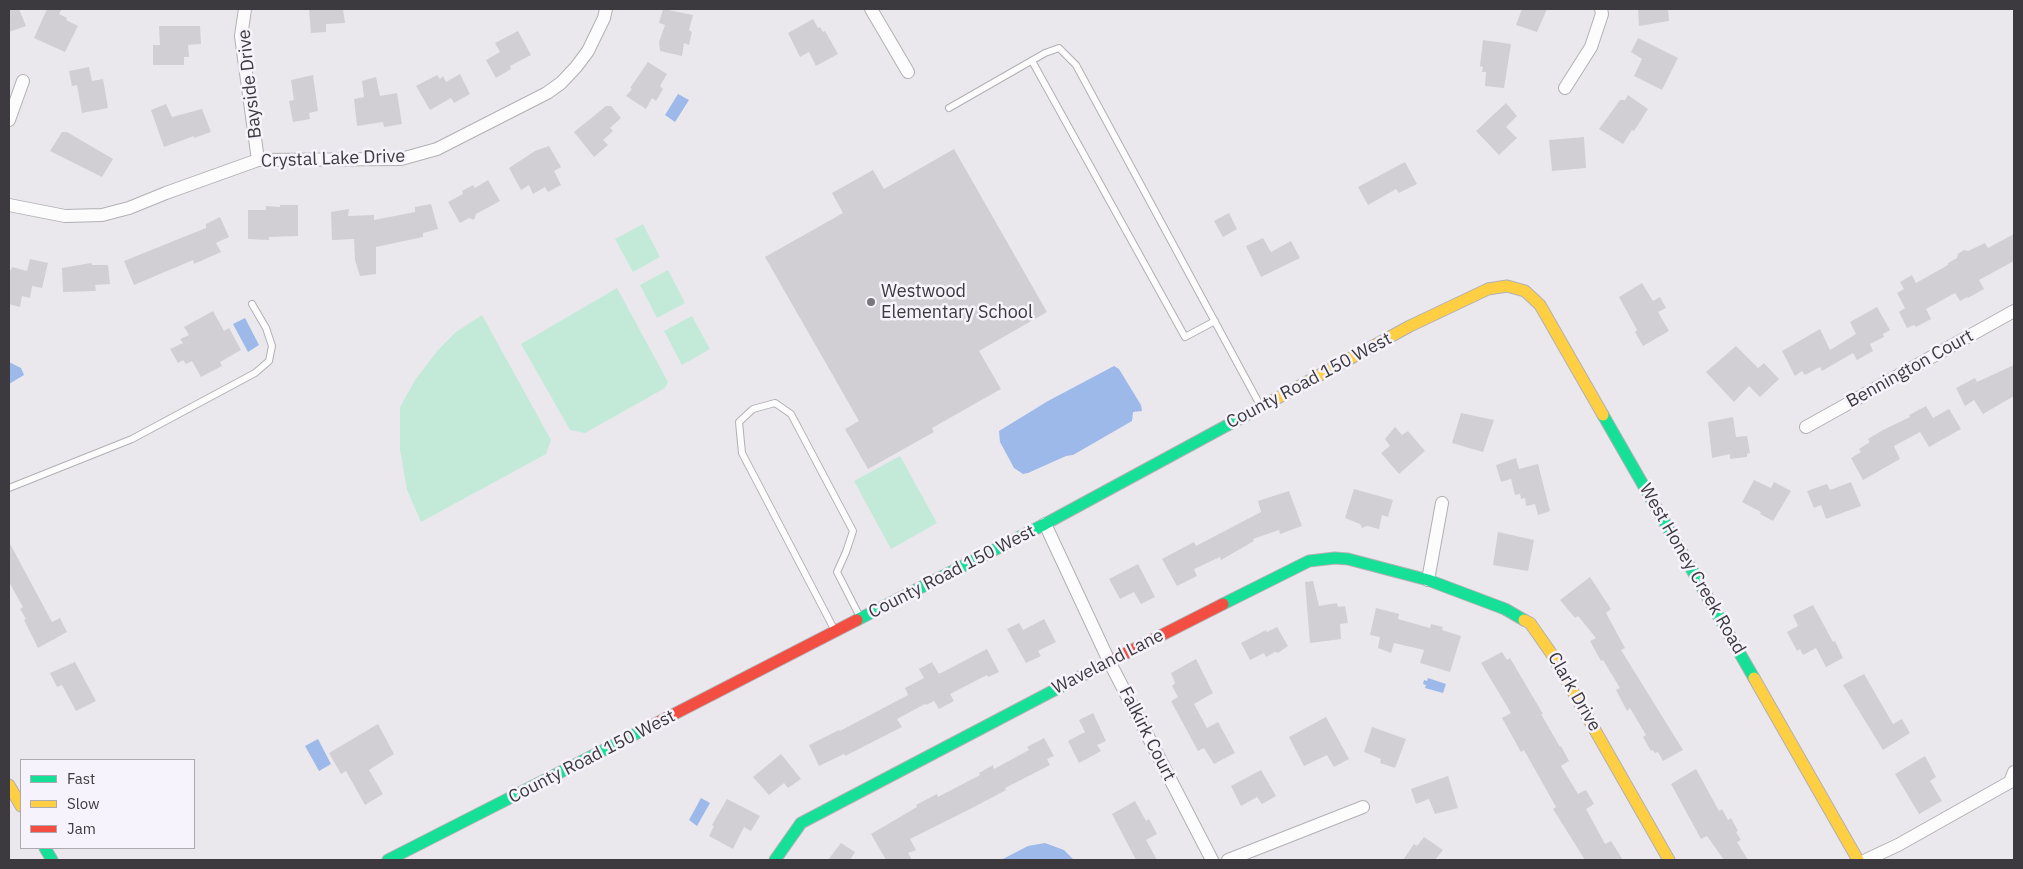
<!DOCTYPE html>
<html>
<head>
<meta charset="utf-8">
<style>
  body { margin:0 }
  #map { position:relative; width:2023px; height:869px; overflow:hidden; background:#eae8ed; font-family:"IBM Plex Sans",sans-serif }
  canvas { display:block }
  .frame { position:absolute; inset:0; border:10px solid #3c3a3e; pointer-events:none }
  .legend { position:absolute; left:20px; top:759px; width:175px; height:90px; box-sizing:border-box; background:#f7f3fc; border:1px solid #aca9b0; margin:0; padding:6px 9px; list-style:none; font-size:15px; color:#3c3a3e }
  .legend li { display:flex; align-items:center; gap:10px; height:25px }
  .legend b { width:25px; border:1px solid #aca9b0 }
</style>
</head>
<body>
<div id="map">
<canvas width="2023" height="869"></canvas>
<div class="frame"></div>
<ul class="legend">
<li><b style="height:6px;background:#16e098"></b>Fast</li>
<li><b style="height:6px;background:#ffcf43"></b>Slow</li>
<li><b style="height:6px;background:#f24e42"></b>Jam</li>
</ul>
</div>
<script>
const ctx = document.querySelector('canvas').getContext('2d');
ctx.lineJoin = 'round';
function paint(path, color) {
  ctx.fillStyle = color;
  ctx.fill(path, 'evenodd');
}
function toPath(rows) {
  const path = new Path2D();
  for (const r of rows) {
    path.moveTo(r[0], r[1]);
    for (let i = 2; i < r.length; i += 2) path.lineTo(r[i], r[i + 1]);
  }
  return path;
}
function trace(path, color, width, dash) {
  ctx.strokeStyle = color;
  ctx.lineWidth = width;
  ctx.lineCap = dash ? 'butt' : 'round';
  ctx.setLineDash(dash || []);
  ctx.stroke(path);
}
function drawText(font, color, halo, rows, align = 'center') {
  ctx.font = font + ' "IBM Plex Sans",sans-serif';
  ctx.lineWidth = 5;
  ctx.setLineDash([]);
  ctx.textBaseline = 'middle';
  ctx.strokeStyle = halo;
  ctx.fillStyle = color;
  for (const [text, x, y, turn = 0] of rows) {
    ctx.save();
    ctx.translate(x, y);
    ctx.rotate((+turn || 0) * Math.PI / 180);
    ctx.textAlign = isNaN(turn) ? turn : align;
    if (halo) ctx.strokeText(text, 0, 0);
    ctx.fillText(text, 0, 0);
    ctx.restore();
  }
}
const green = toPath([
  [643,224,660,257,633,272,615,239],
  [668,270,685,303,657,318,640,285],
  [617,288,668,382,665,388,585,433,570,430,521,344],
  [482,315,551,440,546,454,421,522,407,490,400,450,400,407,415,380,438,350,456,332],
  [692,316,710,349,682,365,664,331],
  [900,456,937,523,891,549,854,481]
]);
const water = toPath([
  [678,94,689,100,675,122,665,115],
  [245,318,259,345,248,352,233,324],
  [9,362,21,368,24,375,9,384],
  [1114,366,1119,369,1141,405,1142,411,1133,412,1132,421,1073,455,1066,456,1028,473,1023,474,1014,468,1000,442,999,431,1048,401],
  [1428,678,1446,684,1443,693,1425,688,1426,685,1423,684,1424,680,1427,681],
  [318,739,331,764,319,771,305,746],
  [701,798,710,803,697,826,689,820],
  [1045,843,1064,850,1074,860,1001,860,1028,846]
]);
const building = toPath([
  [9,9,19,9,26,26,9,32],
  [47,9,62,9,59,14,67,18,66,20,78,26,65,52,34,38],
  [309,9,343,9,345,23,326,24,326,32,311,33],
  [663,9,693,15,689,30,692,32,689,45,684,43,682,56,660,51,659,42,665,25,659,23],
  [1522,9,1547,9,1537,32,1516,25],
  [1638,9,1668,9,1669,21,1639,26],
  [813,19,818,28,820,27,823,32,825,31,838,54,816,66,809,52,800,57,788,33],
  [159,26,200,26,201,44,188,45,189,57,184,57,184,65,153,65,153,45,160,45],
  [518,31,531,55,510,66,511,69,496,78,486,60,500,52,495,43],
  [1638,38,1678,58,1662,90,1634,76,1642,59,1631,52],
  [1483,40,1511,44,1504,88,1485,86,1486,72,1482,72,1483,67,1480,66],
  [648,62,667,74,660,86,663,89,656,101,652,98,646,109,626,96,632,89,630,88],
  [89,67,92,81,103,79,108,108,82,113,77,85,72,86,69,71],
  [460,74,470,94,454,103,451,98,430,110,416,86,437,75,440,79,443,76,446,82],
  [313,75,318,111,309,113,310,119,293,122,289,101,294,100,291,80],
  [376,77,380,96,397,93,402,124,384,127,383,122,357,126,354,99,364,97,362,81],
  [1628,95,1648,109,1634,131,1632,130,1623,144,1599,129,1620,100,1625,100],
  [1506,103,1517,116,1506,127,1517,138,1499,155,1476,131],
  [166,104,172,117,202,109,211,132,194,138,194,136,164,147,151,110],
  [606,106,611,106,621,118,610,128,613,131,603,140,608,145,594,157,574,132],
  [62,132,67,132,113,159,102,177,50,151],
  [1584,137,1586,168,1552,171,1549,140],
  [549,146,561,167,554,171,561,185,548,192,545,187,533,194,529,185,521,190,509,168,535,151],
  [954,149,1047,312,979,351,1001,389,932,428,934,432,868,469,845,429,859,421,765,257,843,213,832,193,873,170,884,189],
  [1405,162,1417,184,1399,193,1396,189,1368,205,1358,187],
  [488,180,500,201,476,214,474,220,469,218,460,223,448,202,463,194,462,191,473,185,475,188],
  [431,204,438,229,423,233,423,237,376,247,376,274,360,276,355,260,354,239,332,240,331,212,349,209,348,216,374,215,374,220,415,212,415,207],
  [280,205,298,205,298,236,269,237,269,240,248,239,248,210,266,210,266,206,280,207],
  [1229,213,1237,229,1223,237,1214,221],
  [220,217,229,237,216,243,221,252,194,264,193,260,134,285,124,261,206,228,206,224],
  [2014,234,2014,261,1979,280,1984,289,1968,298,1967,297,1960,301,1955,293,1926,309,1931,319,1916,327,1914,325,1907,328,1899,312,1905,308,1897,293,1904,289,1900,282,1912,275,1916,283,1948,265,1948,263,1957,258,1958,254,1964,250,1968,251,1985,243,1988,248],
  [1263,238,1271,252,1291,241,1300,258,1261,277,1246,246],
  [30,259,48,263,42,288,32,286,30,298,22,296,20,307,9,304,9,270,11,270,12,267,27,271],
  [91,263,92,265,108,265,110,284,95,285,96,291,63,292,62,268],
  [1642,283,1653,301,1660,297,1666,308,1658,312,1669,331,1643,346,1635,332,1637,330,1619,297],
  [1877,307,1890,330,1883,334,1884,337,1870,344,1873,351,1857,360,1853,353,1822,371,1820,367,1805,375,1802,371,1795,376,1782,351,1820,329,1830,350,1856,334,1850,322],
  [213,311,224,331,229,328,241,350,220,362,222,366,201,377,192,361,186,364,183,360,178,363,170,349,183,343,180,339,189,335,184,327],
  [1736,346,1758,368,1764,363,1779,379,1760,397,1749,386,1734,402,1706,372],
  [2014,365,2014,396,1983,414,1974,400,1965,406,1956,388,1975,378,1977,382],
  [1926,406,1933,418,1949,409,1961,429,1929,447,1920,432,1894,446,1900,459,1863,480,1851,458,1861,452,1859,449,1870,442,1868,439,1883,430,1910,417,1909,415],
  [1461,413,1494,420,1483,452,1452,443],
  [1733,417,1736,437,1747,436,1750,453,1747,454,1747,457,1730,459,1730,454,1712,458,1708,422],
  [1395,427,1402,435,1408,431,1425,451,1399,474,1381,453,1390,446,1385,439],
  [1516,458,1519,469,1538,464,1550,511,1538,515,1535,504,1526,506,1525,498,1521,499,1520,494,1515,495,1511,479,1501,482,1496,465],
  [1754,480,1771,488,1774,482,1791,491,1773,521,1760,514,1761,512,1742,502],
  [1851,482,1861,506,1826,519,1821,505,1814,508,1807,491,1827,484,1830,490],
  [1354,489,1393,500,1388,517,1382,515,1379,529,1367,526,1362,528,1360,524,1345,518],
  [1289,491,1302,526,1280,534,1279,530,1253,539,1254,541,1221,560,1220,557,1194,569,1197,576,1177,586,1162,559,1194,542,1196,546,1261,512,1258,501],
  [1498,532,1534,540,1528,571,1493,565],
  [9,542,52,622,60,618,67,632,38,648,24,620,26,619,20,609,23,607,9,582],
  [1138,564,1155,597,1141,604,1134,592,1120,599,1109,579],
  [1590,577,1611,609,1606,613,1625,648,1621,650,1683,750,1663,761,1658,752,1655,753,1653,750,1651,751,1643,737,1646,735,1630,708,1627,711,1616,690,1620,688,1603,660,1601,661,1590,641,1596,638,1578,616,1575,618,1560,600],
  [1313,581,1319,606,1337,603,1338,607,1345,606,1348,623,1340,624,1341,639,1310,643,1305,582],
  [1813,605,1833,642,1835,641,1843,658,1826,667,1816,648,1803,655,1800,649,1797,651,1787,632,1798,626,1793,615],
  [1376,608,1399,614,1398,619,1430,628,1431,624,1443,627,1442,630,1461,636,1450,672,1420,663,1424,650,1394,643,1391,653,1378,648,1380,637,1370,635],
  [1044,619,1056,642,1038,651,1041,656,1026,663,1007,629,1019,623,1023,630],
  [1277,627,1288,646,1278,653,1275,652,1266,657,1264,653,1250,660,1241,643,1266,630,1267,632],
  [987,649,999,672,988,677,987,675,950,694,954,701,939,709,934,701,926,705,925,704,897,719,902,727,845,756,844,754,819,766,809,745,839,730,840,731,908,695,905,688,924,678,919,669,932,662,939,674],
  [1502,652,1507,660,1510,658,1543,714,1541,714,1560,747,1561,746,1569,761,1561,766,1578,794,1586,790,1594,804,1586,809,1605,844,1611,841,1623,860,1585,860,1553,809,1556,807,1524,750,1521,752,1502,718,1511,713,1481,663],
  [1196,659,1213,693,1194,704,1207,728,1218,722,1235,753,1214,764,1204,748,1198,751,1171,701,1178,697,1172,686,1175,683,1171,673],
  [75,662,96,701,76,711,62,685,57,687,50,673],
  [1864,674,1893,724,1902,719,1910,733,1883,750,1843,685],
  [1093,713,1106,741,1097,745,1101,751,1079,763,1068,741,1085,732,1079,720],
  [1326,717,1349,759,1334,767,1327,755,1304,766,1289,737],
  [378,724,394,754,369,770,383,794,365,805,346,771,341,774,329,753],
  [1372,727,1406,739,1395,768,1380,763,1381,759,1364,752],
  [1044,738,1054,756,1047,759,1050,765,1005,788,1006,790,974,807,910,839,916,850,908,853,912,860,886,860,871,834,917,807,916,805,937,794,938,797,980,775,979,773,993,765,994,769,1029,750,1027,747],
  [781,754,801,779,788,788,784,783,769,795,753,777],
  [1925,756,1936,777,1930,781,1942,801,1919,814,1895,774],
  [1696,769,1719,811,1722,809,1728,820,1731,818,1738,831,1736,832,1741,840,1737,842,1748,860,1724,860,1707,836,1701,839,1671,784],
  [1261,770,1276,796,1262,804,1257,797,1241,806,1231,786],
  [1448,776,1458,808,1435,814,1429,799,1416,804,1411,789],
  [727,799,760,816,751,831,744,827,733,849,709,836,714,826,712,825],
  [1135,801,1146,821,1149,819,1157,834,1146,840,1157,860,1136,860,1112,814],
  [1424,837,1443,850,1435,860,1403,860,1414,844,1417,846],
  [841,843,855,852,850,860,828,860]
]);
const lane = toPath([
  [1032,61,1185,337,1215,321],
  [949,108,1045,53,1059,48,1076,65,1260,405],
  [9,488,132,439,255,373,269,361,272,346,266,328,252,304],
  [834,629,742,453,739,422,753,409,775,403,791,414,853,531,846,552,837,572,860,617]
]);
const street = toPath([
  [245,9,241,36,243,51,258,160],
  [871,9,908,72],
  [1565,88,1591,47,1602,14,1601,9],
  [9,120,23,81],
  [9,205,65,216,102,215,129,208,166,193,258,160,401,159,437,149,547,93,561,83,576,67,588,51,604,18,606,9],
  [1806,427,2014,311],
  [1045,524,1109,661,1212,860],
  [1428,580,1442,503],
  [1228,860,1363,807],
  [1866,860,1898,845,2010,782,2014,772]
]);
const fast = toPath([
  [1603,415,1754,678],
  [1223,604,1309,561,1335,558,1348,559,1428,580,1505,609,1524,620],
  [857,620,1045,524,1272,401],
  [45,848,52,860],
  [388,860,649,727],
  [775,860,801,823,1085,674]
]);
const slow = toPath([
  [1272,401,1410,326,1488,289,1507,286,1525,291,1540,305,1603,415],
  [1524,620,1530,623,1551,653,1669,860],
  [1754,678,1858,860],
  [9,785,21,806]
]);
const jam = toPath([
  [1085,674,1223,604],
  [649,727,857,620]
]);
const markers = [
  [871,302,5,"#79777b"]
];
const streetNames = [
  ["Bayside Drive",250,84,-96],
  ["Crystal Lake Drive",333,159,-2],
  ["Bennington Court",1910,369,-29],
  ["County Road 150 West",1309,381,-28],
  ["West Honey Creek Road",1692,569,60],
  ["County Road 150 West",952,572,-27],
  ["Waveland Lane",1108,662,-27],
  ["Clark Drive",1574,692,60],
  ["Falkirk Court",1147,734,63],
  ["County Road 150 West",592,757,-27]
];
const poiNames = [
  ["Westwood",881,292],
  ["Elementary School",881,313]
];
paint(green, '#c3ead9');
paint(water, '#9cb9e9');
paint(building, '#d1cfd3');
trace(lane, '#b1b0b4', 8);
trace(street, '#b1b0b4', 14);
trace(fast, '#b1b0b4', 13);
trace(slow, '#b1b0b4', 13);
trace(jam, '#b1b0b4', 13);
trace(lane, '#fcfcfc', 6);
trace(street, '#fcfcfc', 12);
trace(fast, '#16e098', 11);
trace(slow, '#ffcf43', 11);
trace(jam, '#f24e42', 11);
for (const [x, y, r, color] of markers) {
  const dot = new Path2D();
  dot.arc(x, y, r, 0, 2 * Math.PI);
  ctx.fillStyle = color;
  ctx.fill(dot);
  trace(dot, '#f7f3fc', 2);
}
drawText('18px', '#3c3a3e', '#f7f3fc', streetNames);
drawText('18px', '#3c3a3e', '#f7f3fc', poiNames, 'left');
</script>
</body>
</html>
